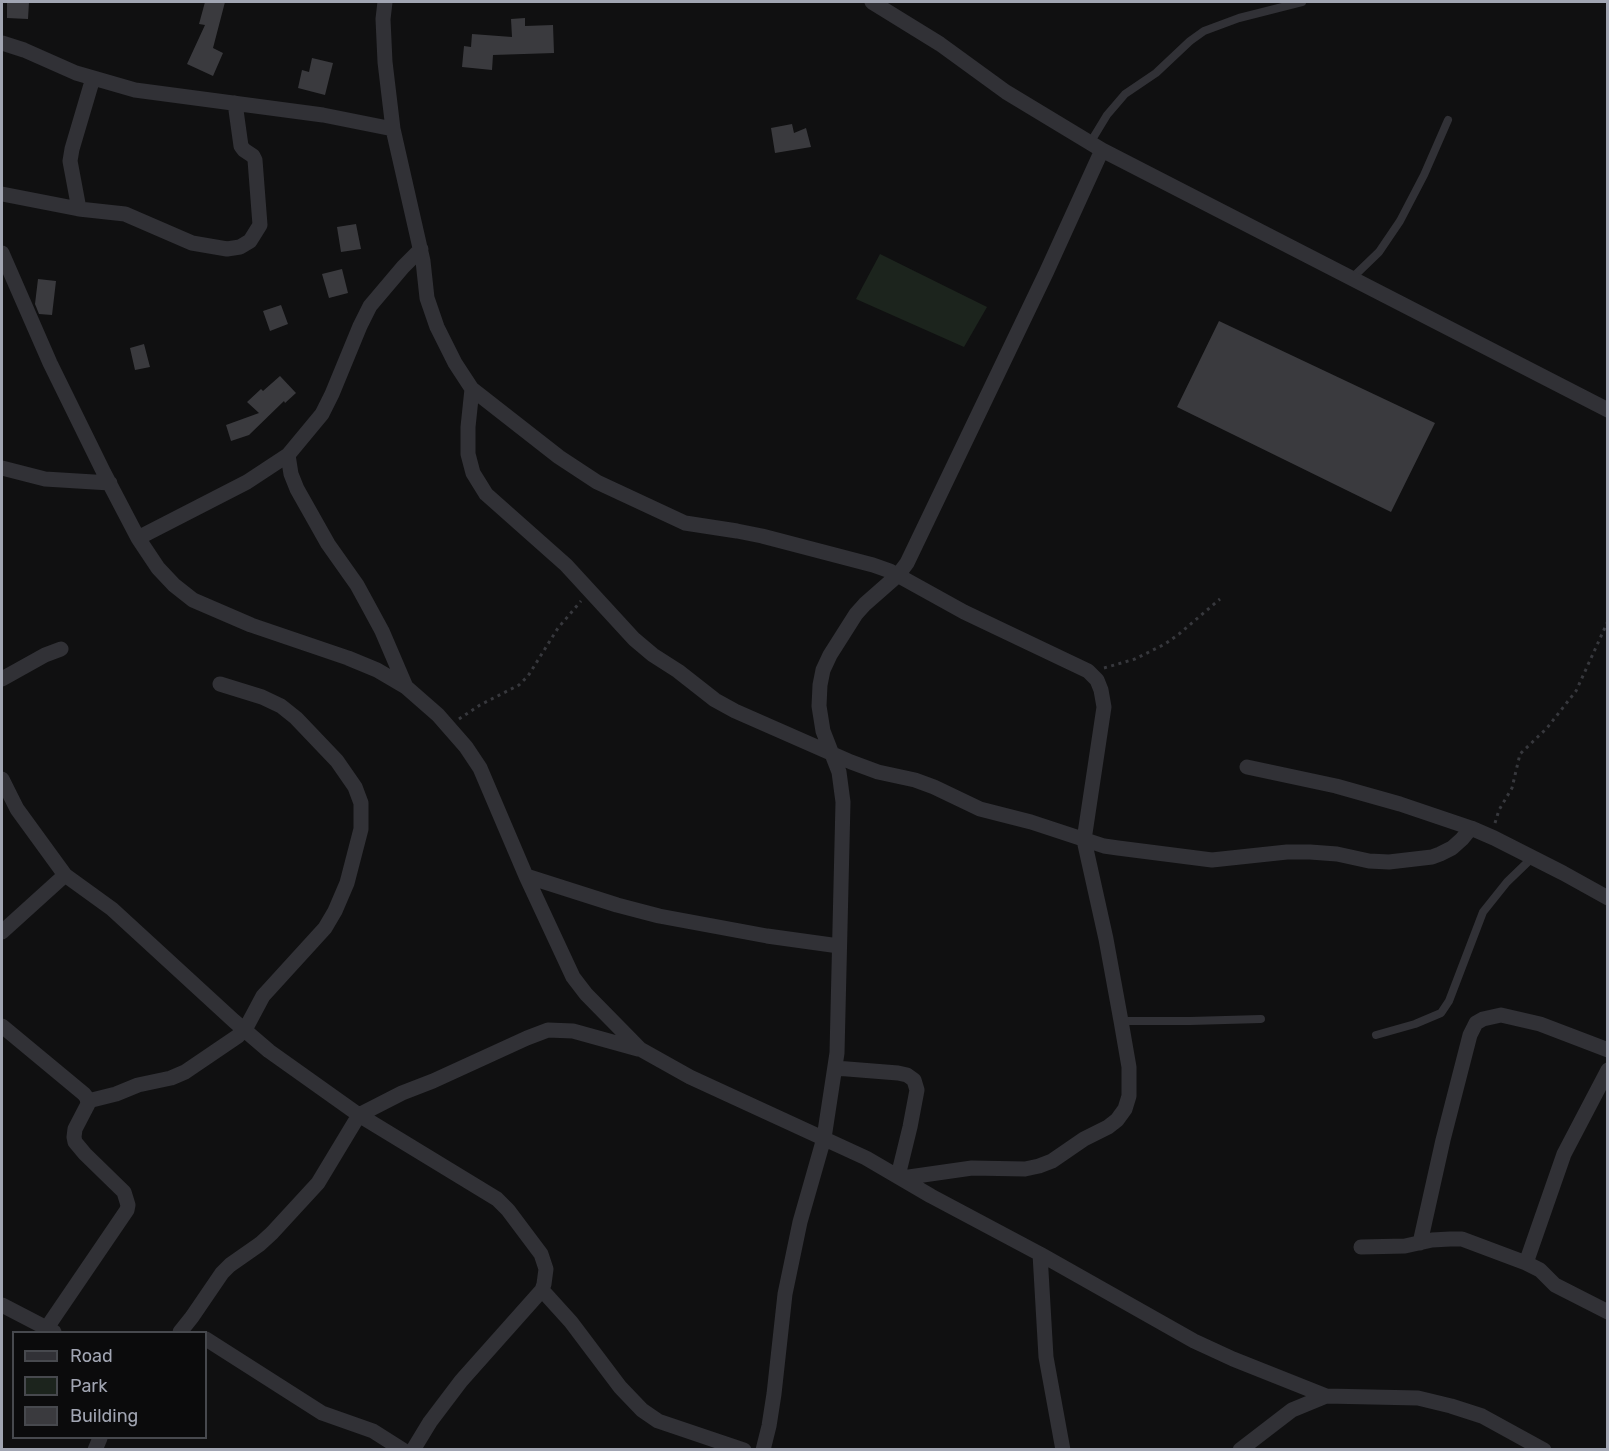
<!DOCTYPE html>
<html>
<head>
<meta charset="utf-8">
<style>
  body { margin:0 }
  #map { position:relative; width:1609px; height:1451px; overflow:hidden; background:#101011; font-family:Rubik,sans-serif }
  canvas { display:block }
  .frame { position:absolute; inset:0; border:3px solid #a1a5b2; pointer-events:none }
  .legend { position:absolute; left:12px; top:1331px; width:195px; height:108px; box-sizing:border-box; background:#0b0b0c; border:2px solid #47494e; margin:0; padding:8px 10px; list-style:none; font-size:18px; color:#a1a5b2 }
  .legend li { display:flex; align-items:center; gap:12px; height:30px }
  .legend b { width:30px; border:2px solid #47494e }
</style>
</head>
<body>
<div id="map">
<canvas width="1609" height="1451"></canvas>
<div class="frame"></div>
<ul class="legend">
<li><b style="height:8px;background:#313136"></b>Road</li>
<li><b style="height:16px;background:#1c241d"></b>Park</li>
<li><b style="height:16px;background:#3a3a3e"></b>Building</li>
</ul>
</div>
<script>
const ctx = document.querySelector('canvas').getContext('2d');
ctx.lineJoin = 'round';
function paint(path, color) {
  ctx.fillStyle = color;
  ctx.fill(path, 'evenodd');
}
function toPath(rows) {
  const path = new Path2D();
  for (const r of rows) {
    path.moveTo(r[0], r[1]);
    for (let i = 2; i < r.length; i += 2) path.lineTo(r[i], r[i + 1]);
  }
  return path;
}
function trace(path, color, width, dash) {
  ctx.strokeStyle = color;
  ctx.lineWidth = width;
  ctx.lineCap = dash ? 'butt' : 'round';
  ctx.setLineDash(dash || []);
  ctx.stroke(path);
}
const green = toPath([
  [880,254,987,307,964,347,856,299]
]);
const building = toPath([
  [7,2,29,2,28,19,7,18],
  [205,2,225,2,213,48,223,53,213,76,187,64,205,25,199,24],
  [525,18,525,26,553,25,554,53,493,55,492,70,462,67,464,46,471,47,472,34,512,37,511,19],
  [312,58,333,63,325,95,298,88,302,70,309,72],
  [792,124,794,133,806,128,811,147,775,153,771,128],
  [356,224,361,249,341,252,337,227],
  [342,269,348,293,329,298,322,274],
  [38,279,56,281,52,315,39,314,35,304],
  [281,305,288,324,270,331,263,311],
  [1219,321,1435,423,1391,512,1177,407],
  [144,344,150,367,135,370,130,348],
  [280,376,296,393,285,403,284,401,249,435,231,441,226,425,259,413,247,402,261,389,263,391]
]);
const path = toPath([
  [1104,668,1135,659,1165,644,1179,634,1220,599],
  [459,719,480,705,519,685,528,676,558,628,581,601],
  [1495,823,1499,810,1512,788,1520,754,1547,728,1576,691,1608,621]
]);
const lane = toPath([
  [1090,143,1107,115,1125,94,1156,73,1190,41,1204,31,1239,18,1302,2],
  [1351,279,1379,252,1400,221,1424,175,1448,120],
  [1121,1021,1190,1021,1261,1019],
  [1376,1035,1415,1024,1441,1013,1449,1001,1483,912,1507,882,1533,857]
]);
const street = toPath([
  [385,2,383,19,385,62,393,129,423,261,427,298,437,327,455,363,472,389,559,457,597,482,685,523,737,531,762,536,873,565,890,571,964,612,1088,671,1097,680,1101,690,1104,707,1084,840,1106,939,1121,1021,1129,1067,1129,1096,1125,1109,1117,1120,1108,1127,1084,1139,1052,1161,1039,1166,1025,1169,972,1168,902,1178],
  [872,2,940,44,1006,92,1102,150,1608,410],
  [2,43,24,50,76,73,135,90,323,115,393,129],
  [2,194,79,209,125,214,192,243,227,249,240,247,250,241,260,225,255,160,253,156,244,150,241,146,235,103],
  [79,209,70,161,72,149,93,78],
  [2,253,50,363,104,473,138,538,158,568,174,585,193,600,251,625,348,658,377,670,406,687,438,715,466,747,480,768,526,876,573,977,586,994,640,1049,690,1077,866,1158,931,1196,1040,1254,1194,1341,1233,1359,1326,1396,1418,1398,1451,1406,1482,1416,1544,1450],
  [472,389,468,427,468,454,473,473,486,494,566,565,634,639,653,655,678,671,715,700,735,711,851,762,878,772,915,780,934,787,980,809,1031,822,1104,846,1118,848,1212,860,1287,852,1310,852,1337,854,1369,861,1389,862,1432,857,1440,854,1452,848,1462,839,1471,828],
  [288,455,291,474,297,489,328,544,357,585,369,607,382,631,406,687],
  [2,468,45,479,110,483],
  [138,538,247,482,288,455,322,414,332,394,360,326,370,306,403,267,421,249],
  [2,679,45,655,61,649],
  [1247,767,1336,786,1400,804,1471,828,1494,838,1563,873,1608,898],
  [2,779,17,809,65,875,112,909,234,1021,269,1051,359,1115,497,1199,508,1210,541,1254,546,1269,544,1284,542,1290,461,1381,430,1422,413,1450],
  [526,876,617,905,659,916,767,936,839,946],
  [2,932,65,875],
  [2,1026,84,1094,87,1098,88,1104,75,1129,74,1137,75,1142,85,1154,124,1192,128,1205,127,1210,46,1329],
  [835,1068,898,1073,907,1075,914,1080,917,1090,910,1127,898,1176],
  [88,1101,116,1094,138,1085,171,1078,185,1072,238,1036,247,1026,263,996,325,928,335,911,347,883,361,829,361,803,355,787,337,761,296,718,281,706,262,697,220,684],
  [1420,1243,1443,1140,1470,1035,1476,1023,1483,1019,1501,1015,1540,1024,1608,1050],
  [1361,1247,1405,1246,1432,1240,1450,1239,1462,1239,1526,1263,1540,1270,1555,1285,1608,1312],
  [1040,1254,1046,1357,1063,1450],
  [1526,1263,1564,1154,1608,1070],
  [542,1290,571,1322,620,1387,642,1410,658,1421,744,1450],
  [2,1305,54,1332],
  [180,1332,192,1317,222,1273,230,1265,260,1244,272,1233,318,1183,359,1115,402,1093,433,1081,527,1038,548,1030,573,1031,638,1049],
  [206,1339,322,1413,373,1431,403,1450],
  [95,1450,100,1438],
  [763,1450,769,1426,774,1394,785,1294,800,1222,824,1138,837,1053,843,802,839,772,823,731,819,706,820,685,823,670,830,655,856,614,865,604,898,575,907,563,1046,273,1102,150],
  [1240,1450,1292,1410,1326,1396]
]);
paint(green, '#1c241d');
paint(building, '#3a3a3e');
trace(path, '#37383d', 3, [3, 4.5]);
trace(lane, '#313136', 8);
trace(street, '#313136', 15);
</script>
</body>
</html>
